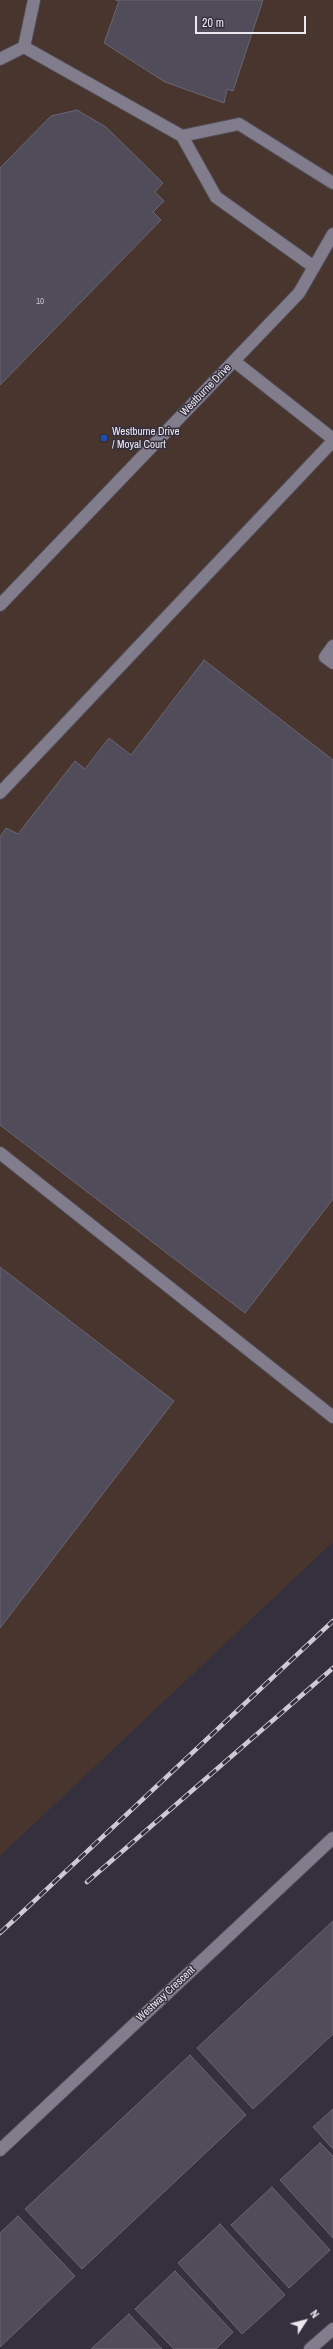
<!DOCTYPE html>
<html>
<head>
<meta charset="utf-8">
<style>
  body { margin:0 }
  #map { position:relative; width:333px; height:2349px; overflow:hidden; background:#35303d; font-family:"Archivo Narrow",sans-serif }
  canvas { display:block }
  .north { position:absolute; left:285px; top:2301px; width:40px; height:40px; -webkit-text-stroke:3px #35303d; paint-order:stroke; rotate:54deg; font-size:11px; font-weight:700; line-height:16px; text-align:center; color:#ebe8f0 }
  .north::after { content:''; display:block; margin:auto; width:14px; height:18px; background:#ebe8f0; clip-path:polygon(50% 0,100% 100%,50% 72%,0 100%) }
  .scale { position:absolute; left:195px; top:16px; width:111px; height:18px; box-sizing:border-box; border:2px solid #ebe8f0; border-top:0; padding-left:5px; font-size:12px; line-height:14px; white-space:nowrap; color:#ebe8f0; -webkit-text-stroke:3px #35303d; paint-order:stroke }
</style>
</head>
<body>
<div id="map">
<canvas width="333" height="2349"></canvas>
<div class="north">N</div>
<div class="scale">20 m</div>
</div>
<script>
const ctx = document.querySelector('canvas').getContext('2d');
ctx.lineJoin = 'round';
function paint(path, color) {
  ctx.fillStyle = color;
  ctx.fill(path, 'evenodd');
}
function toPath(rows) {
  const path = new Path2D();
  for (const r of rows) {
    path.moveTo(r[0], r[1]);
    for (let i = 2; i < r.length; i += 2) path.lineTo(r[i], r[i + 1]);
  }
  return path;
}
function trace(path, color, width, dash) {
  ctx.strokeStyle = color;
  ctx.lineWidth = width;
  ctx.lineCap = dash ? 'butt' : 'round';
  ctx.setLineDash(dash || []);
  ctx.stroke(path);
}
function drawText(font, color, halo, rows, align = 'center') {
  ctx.font = font + ' "Archivo Narrow",sans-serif';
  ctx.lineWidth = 3;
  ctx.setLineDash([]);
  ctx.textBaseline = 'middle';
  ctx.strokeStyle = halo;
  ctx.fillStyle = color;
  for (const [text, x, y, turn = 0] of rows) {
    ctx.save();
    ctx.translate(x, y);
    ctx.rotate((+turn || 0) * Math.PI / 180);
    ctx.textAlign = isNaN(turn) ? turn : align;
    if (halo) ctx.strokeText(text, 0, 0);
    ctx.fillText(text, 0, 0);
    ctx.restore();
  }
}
const industrial = toPath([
  [0,0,333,0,333,1542,0,1856]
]);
const building = toPath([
  [116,0,263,0,233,91,227,89,224,103,165,82,104,43,119,1,116,0],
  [77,110,106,127,163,183,155,192,164,201,153,212,161,220,0,385,0,168,51,116,77,110],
  [204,660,333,760,333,1199,245,1313,0,1125,0,837,6,828,18,834,75,761,85,769,109,738,131,755,204,660],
  [0,1267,174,1401,0,1628,0,1267],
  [333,1921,333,2034,253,2109,197,2048,333,1921],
  [190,2055,246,2115,82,2269,25,2209,190,2055],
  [333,2109,333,2149,313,2127,333,2109],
  [320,2143,333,2156,333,2238,280,2180,320,2143],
  [272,2187,330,2250,289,2288,231,2225,272,2187],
  [18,2216,75,2276,0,2347,0,2233,18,2216],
  [220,2224,285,2295,242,2334,178,2263,220,2224],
  [175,2271,233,2332,216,2349,174,2349,135,2309,175,2271],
  [129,2314,162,2349,91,2349,129,2314]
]);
const lane = toPath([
  [24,47,34,0],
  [0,59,24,47,182,136,216,197,314,267],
  [182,136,239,124,333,183],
  [234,361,333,439],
  [333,646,325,657,333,663],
  [0,793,333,441],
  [0,1153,333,1417]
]);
const street = toPath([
  [0,605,299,293,333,234],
  [0,2150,333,1838],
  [310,2349,333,2329]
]);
const rail = toPath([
  [87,1882,333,1668],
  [0,1933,333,1621]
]);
const markers = [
  [104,438,4,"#1a4fb4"]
];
const numberNames = [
  ["10",40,302]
];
const streetNames = [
  ["Westburne Drive",206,390,-46],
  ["Westway Crescent",166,1994,-43]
];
const poiNames = [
  ["Westburne Drive",112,432],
  ["/ Moyal Court",112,445]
];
paint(industrial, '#48352e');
paint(building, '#514c5a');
trace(building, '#6a6573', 1);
trace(lane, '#524e59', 14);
trace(street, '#524e59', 14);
trace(lane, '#827d8c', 12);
trace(street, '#827d8c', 12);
trace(rail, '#cdcad3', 4.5);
trace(rail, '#35303d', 3, [9]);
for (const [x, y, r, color] of markers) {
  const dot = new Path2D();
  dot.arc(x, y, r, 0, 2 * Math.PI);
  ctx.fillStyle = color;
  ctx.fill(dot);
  trace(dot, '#35303d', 1.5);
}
drawText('9px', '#c4c1ca', null, numberNames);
drawText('11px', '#ebe8f0', '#35303d', streetNames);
drawText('11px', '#ebe8f0', '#35303d', poiNames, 'left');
</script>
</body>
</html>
